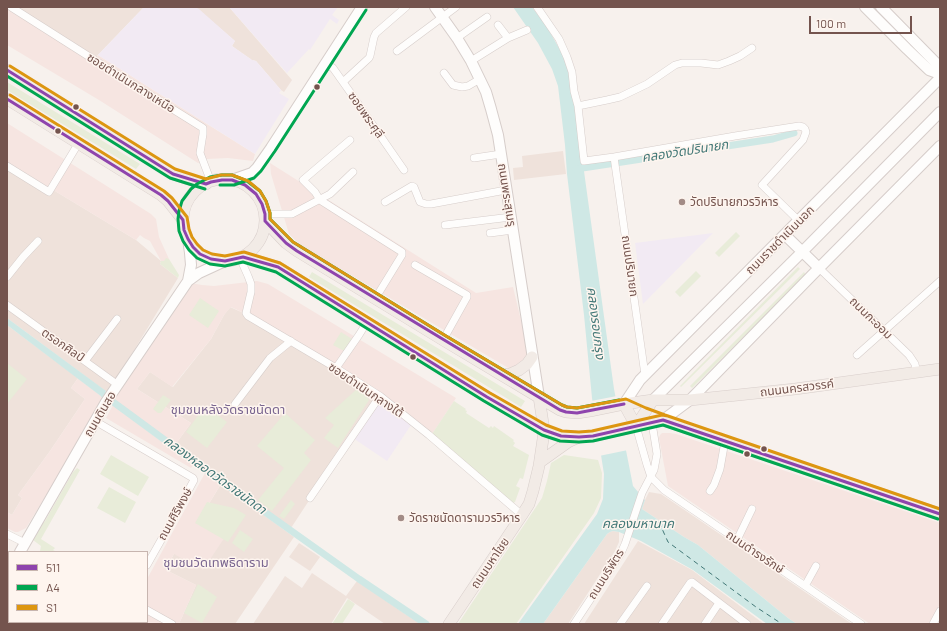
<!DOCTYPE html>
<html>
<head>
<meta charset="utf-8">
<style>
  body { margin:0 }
  #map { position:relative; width:947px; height:631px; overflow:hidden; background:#f7f1ed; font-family:Barlow,sans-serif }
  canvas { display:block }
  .frame { position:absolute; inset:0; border:8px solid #74544e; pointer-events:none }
  .legend { position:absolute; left:8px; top:551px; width:140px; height:72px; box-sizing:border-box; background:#fef5ef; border:1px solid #c7b5af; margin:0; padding:5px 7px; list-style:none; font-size:12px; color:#74544e }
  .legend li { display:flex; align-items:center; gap:8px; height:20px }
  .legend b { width:20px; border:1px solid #c7b5af }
  .scale { position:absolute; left:809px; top:16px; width:103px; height:18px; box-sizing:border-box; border:2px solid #74544e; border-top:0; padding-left:5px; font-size:12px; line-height:14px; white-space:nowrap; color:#74544e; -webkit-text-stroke:3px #fef5ef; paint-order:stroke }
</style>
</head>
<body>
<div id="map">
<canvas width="947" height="631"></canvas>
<div class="frame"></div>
<ul class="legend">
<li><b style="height:5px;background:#8e44ad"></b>511</li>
<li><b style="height:5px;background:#00a651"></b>A4</li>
<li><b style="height:5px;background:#dd9610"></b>S1</li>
</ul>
<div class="scale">100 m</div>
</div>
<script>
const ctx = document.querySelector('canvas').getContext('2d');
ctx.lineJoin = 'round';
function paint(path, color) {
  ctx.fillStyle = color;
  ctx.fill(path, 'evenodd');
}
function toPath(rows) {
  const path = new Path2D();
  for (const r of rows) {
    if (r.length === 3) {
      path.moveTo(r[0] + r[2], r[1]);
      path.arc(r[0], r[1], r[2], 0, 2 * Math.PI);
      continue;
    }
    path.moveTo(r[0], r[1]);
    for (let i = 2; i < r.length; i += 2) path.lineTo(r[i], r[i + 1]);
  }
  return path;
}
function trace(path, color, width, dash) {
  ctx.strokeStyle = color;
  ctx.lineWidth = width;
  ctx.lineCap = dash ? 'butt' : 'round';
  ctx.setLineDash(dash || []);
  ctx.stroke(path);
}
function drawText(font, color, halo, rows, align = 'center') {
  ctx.font = font + ' Barlow,"Noto Sans Thai",sans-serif';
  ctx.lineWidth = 3;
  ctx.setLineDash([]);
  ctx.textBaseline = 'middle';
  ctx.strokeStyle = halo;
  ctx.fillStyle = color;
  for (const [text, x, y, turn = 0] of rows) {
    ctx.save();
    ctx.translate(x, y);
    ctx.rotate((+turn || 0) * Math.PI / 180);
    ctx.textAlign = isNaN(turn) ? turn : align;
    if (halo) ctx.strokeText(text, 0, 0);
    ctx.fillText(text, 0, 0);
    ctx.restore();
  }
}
const residential = toPath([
  [16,7,144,7,95,58],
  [195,7,229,7,292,80,284,92,281,90,256,61,252,60,232,46,235,41],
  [563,151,566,174,514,180,513,168,523,167,522,156],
  [7,162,136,240,161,261,160,264,178,278,108,393,7,318],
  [230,307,248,315,382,395,312,496,291,528,227,483,175,445,191,423,137,389,150,372,173,387,211,339,224,315],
  [7,325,78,378,71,388,85,399,50,451,18,495,22,498,12,515,7,512],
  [221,484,294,537,235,624,179,624,196,585,168,571,166,568,174,554,199,520],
  [649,492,661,494,852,624,797,624,788,618,698,545,684,537,642,509,645,500],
  [613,531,619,532,619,542,615,551,568,624,543,624,607,534,610,532],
  [638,541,692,570,764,624,584,624],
  [299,543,320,557,310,571,289,557],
  [312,573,346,596,357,581,420,624,385,624,347,598,331,624,253,624,285,576,302,588]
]);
const commercial = toPath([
  [7,7,93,61,98,55,207,124,255,154,253,161,228,158,207,159,198,163,99,100,7,45],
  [7,123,151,214,156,219,159,237,169,259,166,259,164,261,161,261,150,241,144,238,140,235,136,240,7,162],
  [270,163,476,293,513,287,528,350,527,355,522,366,510,369,300,245,289,234,271,174],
  [257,281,268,284,456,398,432,434,389,399,248,315,231,307,224,315,211,339,172,387,150,372,137,389,191,423,175,445,111,398,123,380,126,382,190,283,202,285,214,286],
  [78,378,105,399,26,528,18,532,15,532,7,528,7,512,12,515,22,498,18,495,50,451,85,399,71,388],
  [113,405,193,465,191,468,106,418],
  [662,433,670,433,676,434,940,523,940,604,930,624,870,624,668,486,659,438,660,435],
  [205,473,221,484,199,520,225,537,203,570,174,554,166,568,168,571,196,585,179,624,175,624,147,608,147,579],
  [147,612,168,624,121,624,122,622,147,622]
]);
const education = toPath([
  [144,7,195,7,199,9,235,41,232,46,252,60,256,61,281,90,279,93,289,99,255,154,98,55],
  [229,7,338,7,332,15,339,20,337,24,330,19,310,50,309,49,287,73],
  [713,233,643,304,635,243],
  [379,399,411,425,387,461,353,438]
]);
const green = toPath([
  [7,82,140,164,136,169,7,90],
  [736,232,740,236,719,257,715,253],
  [166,258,169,259,179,275,178,278,160,264,161,261,164,261],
  [798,267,800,269,681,387,680,386],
  [696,271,701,276,680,297,675,292],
  [312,272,525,401,521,407,309,277],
  [804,272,806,275,692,388,690,386],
  [200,298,219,311,208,328,189,315],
  [341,332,352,339,344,351,333,345],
  [7,363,27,379,7,404],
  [359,387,369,400,338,448,324,438,334,425,325,418],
  [163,395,171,400,161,413,158,413,153,409],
  [454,401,466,409,465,410,467,411,466,413,489,428,491,426,493,428,494,426,514,440,513,441,515,443,513,446,529,455,523,479,520,478,516,486,520,488,515,502,513,503,432,434],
  [205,406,227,422,207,448,186,432],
  [285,413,315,440,304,453,311,460,272,511,258,500,284,468,257,446],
  [111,455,149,477,138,496,100,474],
  [564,455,598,460,602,473,601,498,594,513,516,624,458,624,542,498,547,481,551,463],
  [77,468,80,470,41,539,55,548,53,550,55,551,55,552,42,552,40,551,41,546,33,540,39,527,45,521,73,472],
  [109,487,136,502,125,523,97,508],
  [291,500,295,504,284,519,279,516],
  [207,502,234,508,246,515,228,542,195,523],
  [240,530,253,539,244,552,232,543],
  [198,584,217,597,202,623,184,613],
  [348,599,355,604,342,624,332,624]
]);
const water = toPath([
  [513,7,532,7,547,27,555,41,564,57,569,73,577,106,583,164,614,389,633,486,645,500,642,509,684,537,698,545,788,618,797,624,767,624,693,570,641,541,619,532,613,531,610,532,607,534,543,624,518,624,597,514,603,499,604,474,592,398,584,315,567,174,565,145,558,86,552,69,538,43],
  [7,318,106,391,102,397,7,325]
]);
const pier = toPath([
  [617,396,628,450,599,456,591,401]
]);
const canal = toPath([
  [576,169,773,139,794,133],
  [105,396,203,468,359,579,426,624]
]);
const ferry = toPath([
  [659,522,668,542,756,607,782,624]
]);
const minor = toPath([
  [11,7,118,75,203,128,203,134,200,153,211,182],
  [537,7,559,39,567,57,572,72,574,91,578,106,584,161,614,157,735,136,799,126,803,127,805,129,806,132,803,140,762,185,799,221],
  [498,25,508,38],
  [457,38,487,17],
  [397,51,456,7],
  [471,61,508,38,527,30],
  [325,63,333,68,350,92,404,170],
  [444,73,453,85,462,87,468,86,480,79],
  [343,82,369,58,370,56,374,37,376,33,406,7],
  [578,106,607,100,620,97,647,84,675,65,682,63,701,63,718,65,729,61,740,56,752,48],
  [350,140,303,180,315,192,320,200,402,252,402,255,375,299],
  [614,157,645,375],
  [474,158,501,154],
  [7,166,49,192,78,144],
  [385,202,412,186,414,187,420,202,426,204,431,204,506,190],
  [265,214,292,214,330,194,353,172],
  [445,225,511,217],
  [490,233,513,230],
  [240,258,248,276,251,284,251,292,246,313,248,316,336,368,380,396,429,435,522,515],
  [415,265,467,295,467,297,443,340],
  [819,268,909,355,915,364,917,373],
  [7,277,23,257,38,241],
  [7,305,118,385],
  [857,355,940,281],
  [85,361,117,319],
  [336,368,359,335,367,322],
  [235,404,270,358,291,341],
  [95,421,193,478,194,480,173,519,147,565],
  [636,426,647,465,651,477,664,490,861,624],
  [710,491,714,485,720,469,725,441],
  [310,498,380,396],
  [7,534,25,543],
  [737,540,752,509],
  [805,586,816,566],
  [147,610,172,624],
  [115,624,116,622],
  [574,624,621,553,625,544,642,493,654,470,657,454,652,423],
  [620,624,647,586],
  [662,624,690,583,692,582,747,624],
  [705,624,719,603],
  [933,624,940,611]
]);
const secondary = toPath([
  [435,7,457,38,471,61,486,92,491,109,498,135,539,397],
  [865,7,907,49,929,70,940,74],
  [881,7,936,63,940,70],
  [232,180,252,173,257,168,271,148,362,7],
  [785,235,819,268],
  [188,239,190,253,191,265,188,281],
  [653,400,802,252,940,112],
  [624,404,640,380,940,78],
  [663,420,690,400,819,268,940,146],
  [20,552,106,402,188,281,199,273,225,261],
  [7,574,9,570]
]);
const primary = toPath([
  [7,70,173,174,188,179,206,184],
  [7,99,161,195,168,201,183,220],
  [224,220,41],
  [265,221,286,243,297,251,443,340,560,410,566,412,577,413,590,411,624,404,653,400,690,400,795,389,940,369],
  [243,257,278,267,487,397,544,430,561,436,579,437,593,436,652,423,663,420,940,514],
  [502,375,510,374,519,370,527,364,532,357],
  [624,404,636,426],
  [636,426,653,400],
  [540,462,568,442,579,437],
  [449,624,522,515,529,504,533,491,539,466,543,439,544,430,539,397]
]);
const bus1 = toPath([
  [7,70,173,174,206,184],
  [7,99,161,195,168,201,183,220],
  [206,184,211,182,222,180,232,180,245,185,256,194,262,204,265,214,265,221],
  [183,220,184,230,188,239,193,247,200,254,211,259,225,261,243,257],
  [265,221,286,243,297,251,560,410,566,412,577,413,624,404],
  [243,257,278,267,487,397,544,430,561,436,579,437,593,436,663,420,940,514]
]);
const bus2 = toPath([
  [7,76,170,178,205,189],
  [220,185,234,185,254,178,261,171,275,151,366,10],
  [619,400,577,408,567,407,562,405,446,336,293,242,270,219,270,213,266,201,260,191,247,181,232,175,222,175,210,177,197,184,191,189,182,201,179,211,178,219,179,231,183,241,189,250,197,258,210,264,225,266,243,262,276,272,484,401,542,435,560,441,579,442,593,441,663,425,938,519]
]);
const bus3 = toPath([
  [10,66,175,169,206,179,221,175,232,175,248,181,260,191,266,201,270,213,270,219,293,242,446,336,562,405,567,407,577,408,626,399,646,408,665,415,940,509],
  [10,95,164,191,172,198,187,217,189,229,192,237,197,244,203,250,212,254,225,256,244,252,280,263,490,393,546,425,562,431,579,432,592,431,662,415,668,416]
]);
const markers = [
  [317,87,3.5,"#74544e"],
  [76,107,3.5,"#74544e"],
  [58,131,3.5,"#74544e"],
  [682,202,4,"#a28b86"],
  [413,357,3.5,"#74544e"],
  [764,449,3.5,"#74544e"],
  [747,454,3.5,"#74544e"],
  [401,518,4,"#a28b86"]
];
const streetNames = [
  ["ซอยดำเนินกลางเหนือ",131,83,32],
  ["ซอยพระศุลี",366,115,55],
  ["ถนนพระสุเมรุ",507,195,81],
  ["ถนนราชดำเนินนอก",780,240,-45],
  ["ถนนปรินายก",630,266,82],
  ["ถนนกะออม",871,318,44],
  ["ตรอกศิลป์",63,345,35],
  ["ถนนนครสวรรค์",797,388,-7],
  ["ซอยดำเนินกลางใต้",366,390,34],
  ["ถนนดินสอ",100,414,-59],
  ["ถนนศิริพงษ์",175,514,-61],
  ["ถนนดำรงรักษ์",755,552,34],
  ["ถนนมหาไชย",490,563,-56],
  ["ถนนบริพัตร",606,574,-58]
];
const poiNames = [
  ["วัดปรินายกวรวิหาร",690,202],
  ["วัดราชนัดดารามวรวิหาร",409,518]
];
const waterNames = [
  ["คลองวัดปรินายก",685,151,-9],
  ["คลองรอบกรุง",596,323,83],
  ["คลองหลอดวัดราชนัดดา",215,475,36],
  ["คลองมหานาค",638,524]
];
const neighbourhoodNames = [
  ["ชุมชนหลังวัดราชนัดดา",228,410],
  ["ชุมชนวัดเทพธิดาราม",216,563]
];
paint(residential, '#efe2db');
paint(commercial, '#f6e5e1');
paint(education, '#f2eaf3');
paint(green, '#e8ecd9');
paint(water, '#cfe8e5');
paint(pier, '#f7f1ed');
trace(canal, '#cfe8e5', 7);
trace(ferry, '#427877', 1, [5, 4]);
trace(minor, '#d6cdca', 8);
trace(secondary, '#d6cdca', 12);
trace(primary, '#d8cecb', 12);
trace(minor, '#fefdfc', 7);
trace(secondary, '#fefdfc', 10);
trace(primary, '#f2ebe6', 11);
trace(bus1, '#8e44ad', 3);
trace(bus2, '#00a651', 3);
trace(bus3, '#dd9610', 3);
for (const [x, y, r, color] of markers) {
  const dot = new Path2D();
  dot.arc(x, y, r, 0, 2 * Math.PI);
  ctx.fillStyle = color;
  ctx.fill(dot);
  trace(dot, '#fef5ef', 1.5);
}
drawText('12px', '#74544e', '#fef5ef', streetNames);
drawText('12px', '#74544e', '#fef5ef', poiNames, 'left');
drawText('italic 13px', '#427877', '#fef5ef', waterNames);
drawText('13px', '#7a6690', '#fef5ef', neighbourhoodNames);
</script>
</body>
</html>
